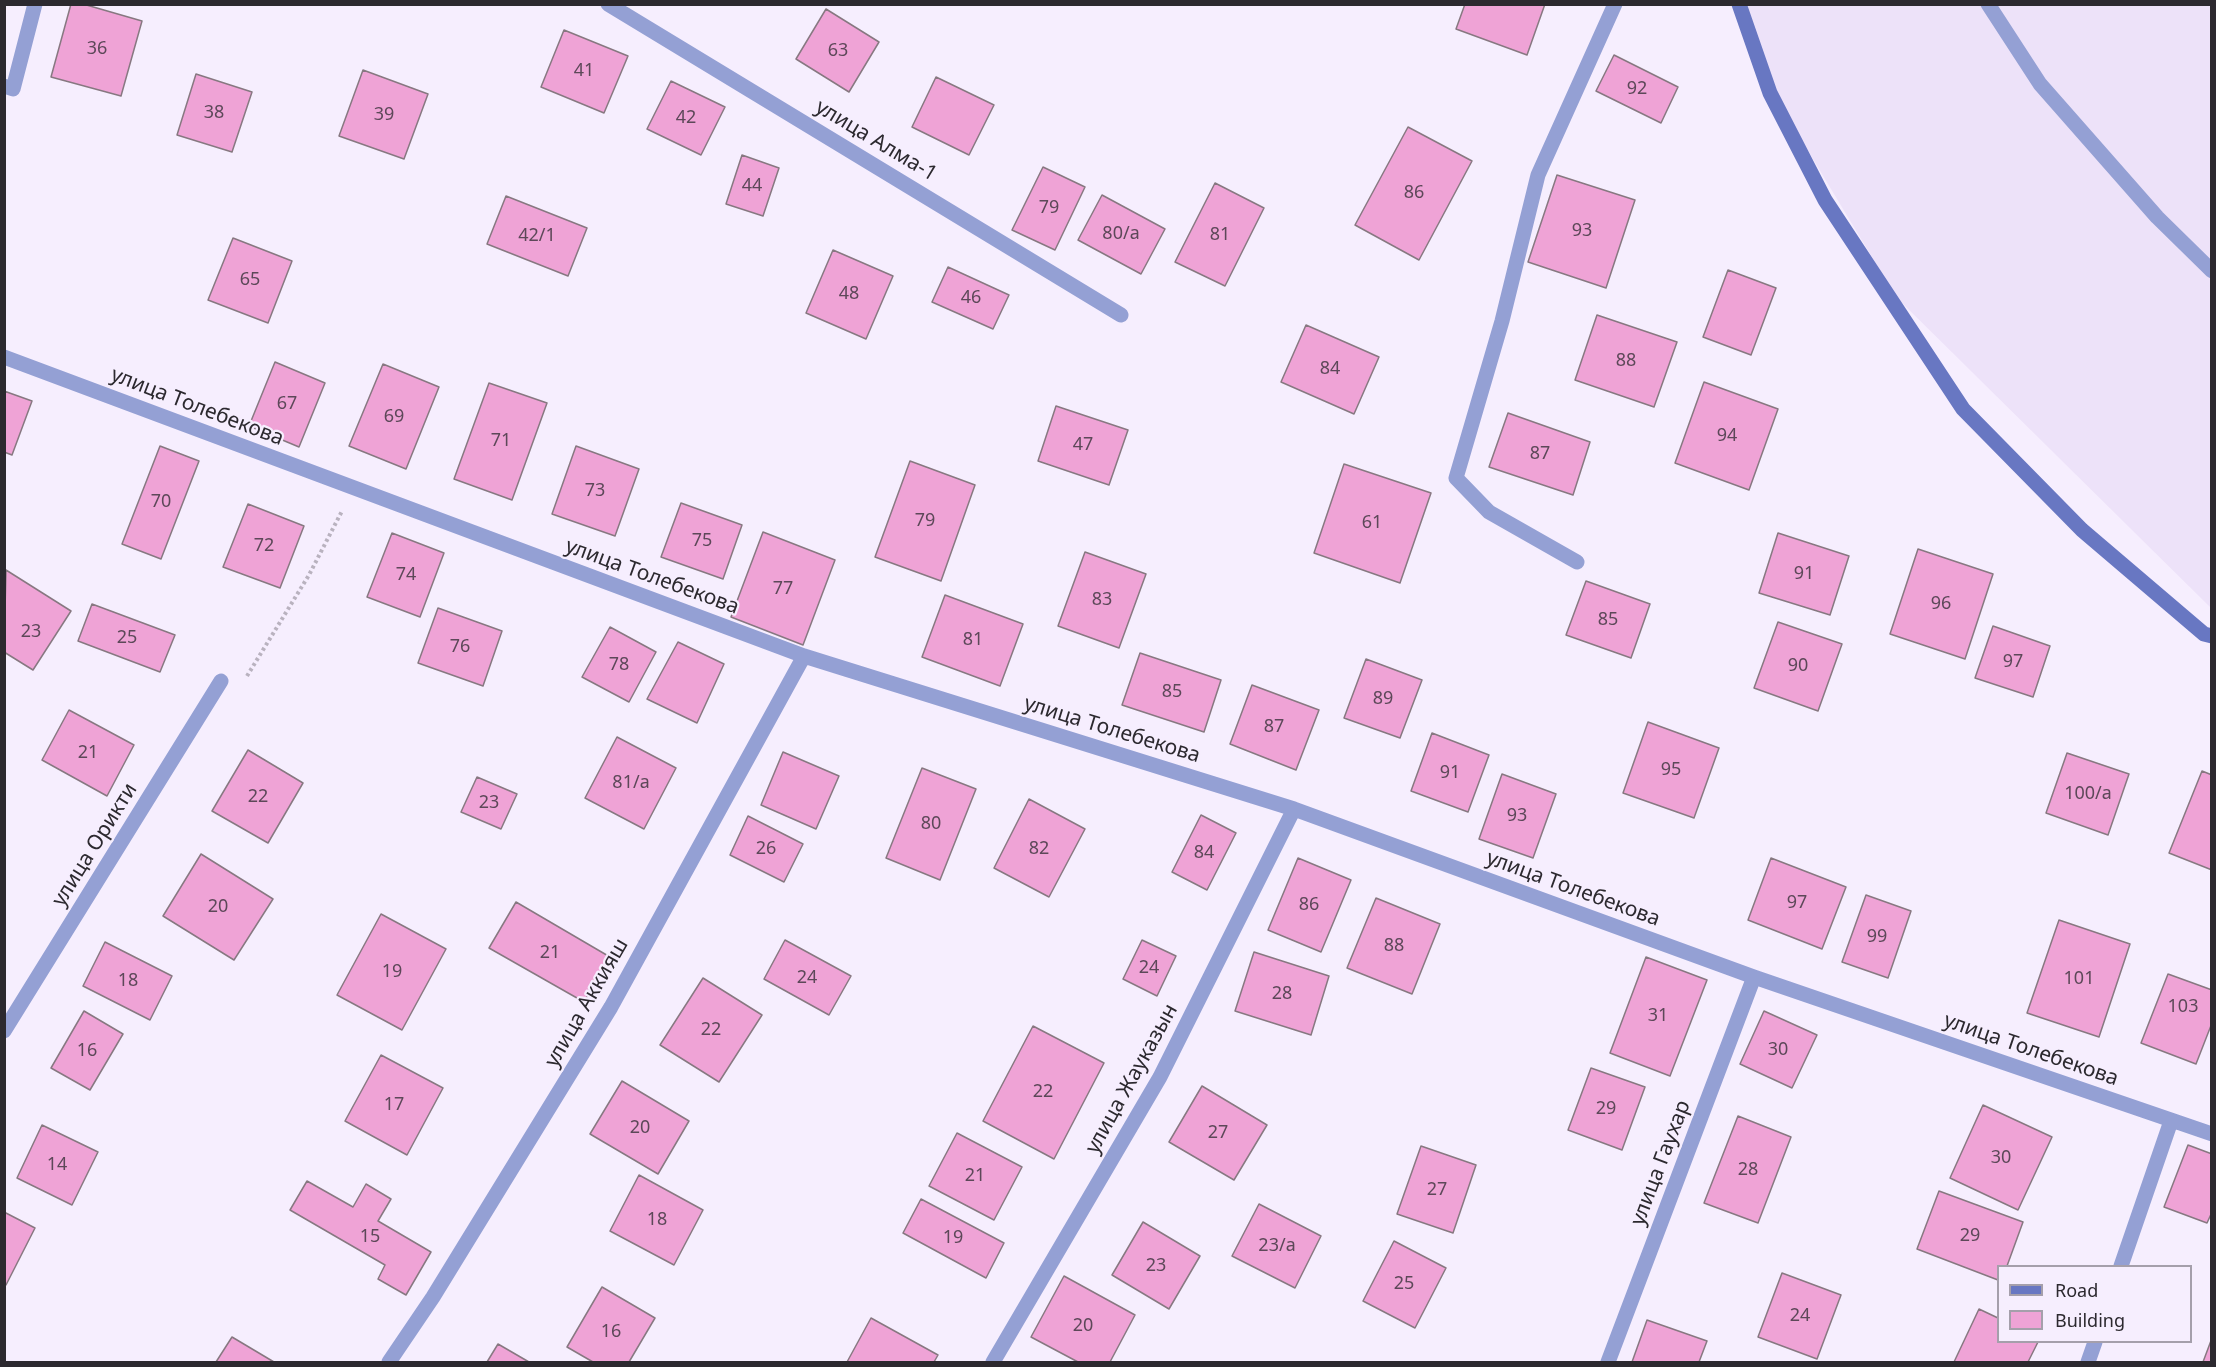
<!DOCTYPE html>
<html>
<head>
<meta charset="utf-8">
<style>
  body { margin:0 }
  #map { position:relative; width:2216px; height:1367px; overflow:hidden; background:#f6eefe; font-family:"Noto Sans",sans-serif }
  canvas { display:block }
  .frame { position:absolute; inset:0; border:6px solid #2c292f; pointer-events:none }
  .legend { position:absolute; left:1997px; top:1265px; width:195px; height:78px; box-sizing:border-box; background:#f6eefe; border:2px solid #a59fab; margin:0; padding:8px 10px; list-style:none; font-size:18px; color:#2c292f }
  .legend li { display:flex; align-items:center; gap:12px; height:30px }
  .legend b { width:30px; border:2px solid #a59fab }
</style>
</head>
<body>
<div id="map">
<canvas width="2216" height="1367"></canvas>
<div class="frame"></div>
<ul class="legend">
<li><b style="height:8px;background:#6877c2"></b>Road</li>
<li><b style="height:16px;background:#efa3d6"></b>Building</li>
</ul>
</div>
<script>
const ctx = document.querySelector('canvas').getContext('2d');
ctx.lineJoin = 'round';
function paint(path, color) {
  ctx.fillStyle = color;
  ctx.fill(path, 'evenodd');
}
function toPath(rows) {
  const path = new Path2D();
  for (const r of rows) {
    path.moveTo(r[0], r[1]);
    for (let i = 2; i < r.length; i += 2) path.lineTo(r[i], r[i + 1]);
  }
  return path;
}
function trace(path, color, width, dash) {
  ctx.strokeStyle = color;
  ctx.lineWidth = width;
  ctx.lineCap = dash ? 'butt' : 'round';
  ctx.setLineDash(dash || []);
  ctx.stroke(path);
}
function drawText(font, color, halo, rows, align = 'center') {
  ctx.font = font + ' "Noto Sans",sans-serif';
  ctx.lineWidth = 4.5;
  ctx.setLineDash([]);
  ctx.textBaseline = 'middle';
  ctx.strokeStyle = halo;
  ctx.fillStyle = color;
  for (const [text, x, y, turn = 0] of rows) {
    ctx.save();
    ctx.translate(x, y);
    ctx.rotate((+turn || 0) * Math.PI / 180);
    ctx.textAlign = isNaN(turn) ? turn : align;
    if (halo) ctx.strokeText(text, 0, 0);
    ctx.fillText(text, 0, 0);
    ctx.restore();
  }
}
const built = toPath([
  [1738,5,2211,5,2211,608,1896,297,1766,81]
]);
const building = toPath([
  [71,4,83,4,142,21,121,96,51,77,71,4],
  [1465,4,1545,4,1527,55,1456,29,1465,4],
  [826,9,879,42,849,92,796,59,826,9],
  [564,30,628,56,604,113,541,87,564,30],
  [1614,55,1678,87,1661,123,1596,91,1614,55],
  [363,70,428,94,404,159,339,136,363,70],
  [196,74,252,92,232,152,177,135,196,74],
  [936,77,994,105,969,155,912,127,936,77],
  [671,81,725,107,701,155,647,129,671,81],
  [1408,127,1472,161,1419,260,1355,225,1408,127],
  [742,155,779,168,763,216,726,204,742,155],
  [1043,167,1085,187,1055,250,1012,230,1043,167],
  [1557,175,1635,200,1606,288,1528,262,1557,175],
  [1215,183,1264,208,1225,286,1175,262,1215,183],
  [1102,195,1165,229,1141,274,1078,240,1102,195],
  [506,196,587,228,568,276,487,244,506,196],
  [233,238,292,261,268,323,208,300,233,238],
  [833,250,893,276,866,339,806,313,833,250],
  [948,267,1009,295,993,329,932,302,948,267],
  [1728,270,1776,288,1751,355,1703,337,1728,270],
  [1597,315,1677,342,1654,407,1575,380,1597,315],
  [1306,325,1379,357,1354,414,1281,382,1306,325],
  [275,362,325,383,299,447,249,426,275,362],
  [383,364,439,387,406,469,349,446,383,364],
  [1704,382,1778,409,1749,490,1675,463,1704,382],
  [489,383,547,403,512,500,454,479,489,383],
  [4,391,32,401,12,455,4,452,4,391],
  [1056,406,1128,430,1109,485,1038,461,1056,406],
  [1508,413,1590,442,1573,495,1489,467,1508,413],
  [160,446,199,461,161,559,122,544,160,446],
  [576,446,639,469,615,536,552,514,576,446],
  [910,461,975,485,941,581,875,557,910,461],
  [1344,464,1431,493,1400,583,1314,553,1344,464],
  [681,503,742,525,723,579,661,557,681,503],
  [248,504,304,526,280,588,223,567,248,504],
  [763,532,835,560,803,645,731,617,763,532],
  [392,533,444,553,420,617,367,597,392,533],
  [1778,533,1849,556,1830,615,1759,593,1778,533],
  [1918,549,1993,574,1965,659,1890,634,1918,549],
  [1085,552,1146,574,1119,648,1058,626,1085,552],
  [6,570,71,611,33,670,4,652,6,570],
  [1586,581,1650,604,1631,658,1566,635,1586,581],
  [945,595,1023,624,1000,686,922,657,945,595],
  [92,604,175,635,160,672,78,641,92,604],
  [438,608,502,631,483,686,418,663,438,608],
  [1778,622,1842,644,1818,711,1754,688,1778,622],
  [1993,626,2050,646,2033,697,1975,678,1993,626],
  [610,627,656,652,629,702,582,677,610,627],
  [678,642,724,664,697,723,647,699,678,642],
  [1140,653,1221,680,1204,732,1122,705,1140,653],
  [1366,659,1422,680,1400,738,1344,718,1366,659],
  [1252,685,1319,710,1296,770,1230,744,1252,685],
  [69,710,134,745,107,796,42,760,69,710],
  [1648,722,1719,748,1694,818,1623,793,1648,722],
  [1432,733,1489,755,1468,812,1411,791,1432,733],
  [617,737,676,768,644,829,585,798,617,737],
  [248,750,303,783,268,843,212,811,248,750],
  [783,752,839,776,816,829,761,805,783,752],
  [2067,753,2129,774,2108,835,2046,813,2067,753],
  [922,768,976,789,940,880,886,858,922,768],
  [2202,771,2212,775,2212,870,2169,853,2202,771],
  [1502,774,1556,794,1533,858,1479,839,1502,774],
  [477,777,517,794,501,829,461,812,477,777],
  [1029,799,1085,829,1049,897,994,868,1029,799],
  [1201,815,1236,833,1207,890,1172,872,1201,815],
  [748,816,803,844,784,882,730,855,748,816],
  [201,854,273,899,234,960,163,916,201,854],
  [1298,858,1351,880,1321,952,1268,930,1298,858],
  [1771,858,1846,887,1822,949,1748,920,1771,858],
  [1866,895,1911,911,1888,978,1842,962,1866,895],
  [1376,898,1440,924,1412,994,1347,968,1376,898],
  [516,902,610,957,584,1002,489,948,516,902],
  [381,914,446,949,402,1030,337,995,381,914],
  [2059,920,2130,944,2099,1037,2027,1013,2059,920],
  [785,940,851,976,829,1015,764,979,785,940],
  [1142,940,1176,956,1157,996,1123,979,1142,940],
  [105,942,172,976,150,1020,83,986,105,942],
  [1254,952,1329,976,1311,1035,1235,1011,1254,952],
  [1646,957,1707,980,1670,1076,1610,1053,1646,957],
  [2168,974,2212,990,2212,1023,2196,1064,2141,1043,2168,974],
  [703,978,762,1015,719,1082,660,1045,703,978],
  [84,1011,123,1034,90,1090,51,1068,84,1011],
  [1764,1011,1817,1035,1792,1088,1740,1064,1764,1011],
  [1033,1026,1104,1063,1054,1159,983,1121,1033,1026],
  [381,1055,443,1088,407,1155,345,1121,381,1055],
  [1591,1068,1645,1087,1622,1150,1568,1130,1591,1068],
  [622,1081,689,1121,658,1174,590,1134,622,1081],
  [1202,1086,1267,1125,1234,1180,1169,1142,1202,1086],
  [1983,1105,2052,1137,2018,1210,1950,1178,1983,1105],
  [1738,1116,1791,1137,1758,1223,1704,1203,1738,1116],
  [42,1125,98,1152,72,1205,17,1178,42,1125],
  [957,1133,1022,1167,994,1220,929,1186,957,1133],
  [2188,1145,2212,1154,2212,1212,2207,1223,2164,1207,2188,1145],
  [1421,1146,1476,1165,1453,1233,1397,1214,1421,1146],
  [639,1175,703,1210,674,1265,610,1231,639,1175],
  [307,1181,353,1207,366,1184,391,1199,378,1221,431,1252,406,1295,378,1279,385,1265,290,1210,307,1181],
  [1939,1191,2023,1222,2007,1266,1998,1266,1998,1280,1917,1249,1939,1191],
  [921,1199,1004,1243,986,1278,903,1233,921,1199],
  [1259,1204,1321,1236,1295,1288,1232,1256,1259,1204],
  [4,1212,35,1228,6,1285,4,1285,4,1212],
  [1143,1222,1200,1256,1169,1309,1112,1275,1143,1222],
  [1394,1241,1446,1268,1415,1328,1363,1301,1394,1241],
  [1782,1273,1841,1295,1817,1359,1758,1337,1782,1273],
  [1064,1276,1135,1315,1110,1362,1078,1362,1031,1337,1064,1276],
  [602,1287,655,1318,629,1362,593,1362,567,1347,602,1287],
  [1979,1309,1998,1318,1998,1342,2038,1342,2028,1362,1954,1362,1979,1309],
  [871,1318,938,1355,934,1362,847,1362,871,1318],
  [1647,1320,1707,1341,1699,1362,1632,1362,1647,1320],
  [232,1337,274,1362,216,1362,232,1337],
  [2212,1338,2212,1362,2203,1362,2212,1338],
  [498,1344,529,1362,487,1362,498,1344]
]);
const path = toPath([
  [247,676,309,575,342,511]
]);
const service = toPath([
  [1988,4,2040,84,2157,217,2212,271]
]);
const minor = toPath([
  [608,4,1121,315],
  [4,86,13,89,35,4],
  [4,357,804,656,1294,809,1754,977,2212,1134],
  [1577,562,1489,512,1456,478,1502,321,1538,175,1615,4],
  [4,1031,221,681],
  [2121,1266,2171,1121],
  [389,1362,433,1297,611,1007,804,656],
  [993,1362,1160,1077,1294,809],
  [1608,1362,1754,977],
  [2088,1362,2095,1342]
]);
const secondary = toPath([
  [1739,4,1770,93,1825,200,1963,409,2082,530,2204,634,2212,636]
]);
const numberNames = [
  ["36",97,49],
  ["63",838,51],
  ["41",584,71],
  ["92",1637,89],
  ["38",214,113],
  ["39",384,115],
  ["42",686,118],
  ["44",752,186],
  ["86",1414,193],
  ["79",1049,208],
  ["93",1582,231],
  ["80/а",1121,234],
  ["81",1220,235],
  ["42/1",537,236],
  ["65",250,280],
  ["48",849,294],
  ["46",971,298],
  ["88",1626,361],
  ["84",1330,369],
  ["67",287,404],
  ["69",394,417],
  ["94",1727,436],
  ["71",501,441],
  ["47",1083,445],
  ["87",1540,454],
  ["73",595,491],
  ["70",161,502],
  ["79",925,521],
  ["61",1372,523],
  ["75",702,541],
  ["72",264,546],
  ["91",1804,574],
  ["74",406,575],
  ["77",783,589],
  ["83",1102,600],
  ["96",1941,604],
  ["85",1608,620],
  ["23",31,632],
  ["25",127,638],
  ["81",973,640],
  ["76",460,647],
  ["97",2013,662],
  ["78",619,665],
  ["90",1798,666],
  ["85",1172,692],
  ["89",1383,699],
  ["87",1274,727],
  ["21",88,753],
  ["95",1671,770],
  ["91",1450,773],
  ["81/а",631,783],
  ["100/а",2088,794],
  ["22",258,797],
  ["23",489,803],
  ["93",1517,816],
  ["80",931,824],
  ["26",766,849],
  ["82",1039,849],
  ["84",1204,853],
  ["97",1797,903],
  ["86",1309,905],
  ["20",218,907],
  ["99",1877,937],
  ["88",1394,946],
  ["21",550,953],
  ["24",1149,968],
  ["19",392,972],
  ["24",807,978],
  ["101",2079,979],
  ["18",128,981],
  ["28",1282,994],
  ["103",2183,1007],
  ["31",1658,1016],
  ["22",711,1030],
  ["30",1778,1050],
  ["16",87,1051],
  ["22",1043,1092],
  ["17",394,1105],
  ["29",1606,1109],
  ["20",640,1128],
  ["27",1218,1133],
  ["30",2001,1158],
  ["14",57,1165],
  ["28",1748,1170],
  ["21",975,1176],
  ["27",1437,1190],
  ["18",657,1220],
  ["29",1970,1236],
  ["15",370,1237],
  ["19",953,1238],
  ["23/а",1277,1246],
  ["23",1156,1266],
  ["25",1404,1284],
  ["24",1800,1316],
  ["20",1083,1326],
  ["16",611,1332]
];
const streetNames = [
  ["улица Алма-1",876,141,31],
  ["улица Толебекова",197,407,21],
  ["улица Толебекова",652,577,20],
  ["улица Толебекова",1112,730,17],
  ["улица Орикти",95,845,-58],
  ["улица Толебекова",1573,889,20],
  ["улица Аккияш",587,1003,-60],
  ["улица Толебекова",2031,1050,19],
  ["улица Жауказын",1132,1079,-61],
  ["улица Гаухар",1661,1163,-69]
];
paint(built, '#ede2f9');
paint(building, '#efa3d6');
trace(building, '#877881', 1.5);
trace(path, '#b9b2bf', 4, [3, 3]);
trace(service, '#94a0d4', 15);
trace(minor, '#94a0d4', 15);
trace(secondary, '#6877c2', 15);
drawText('18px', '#5d4859', null, numberNames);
drawText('21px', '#2c292f', '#f6eefe', streetNames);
</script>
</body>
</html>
